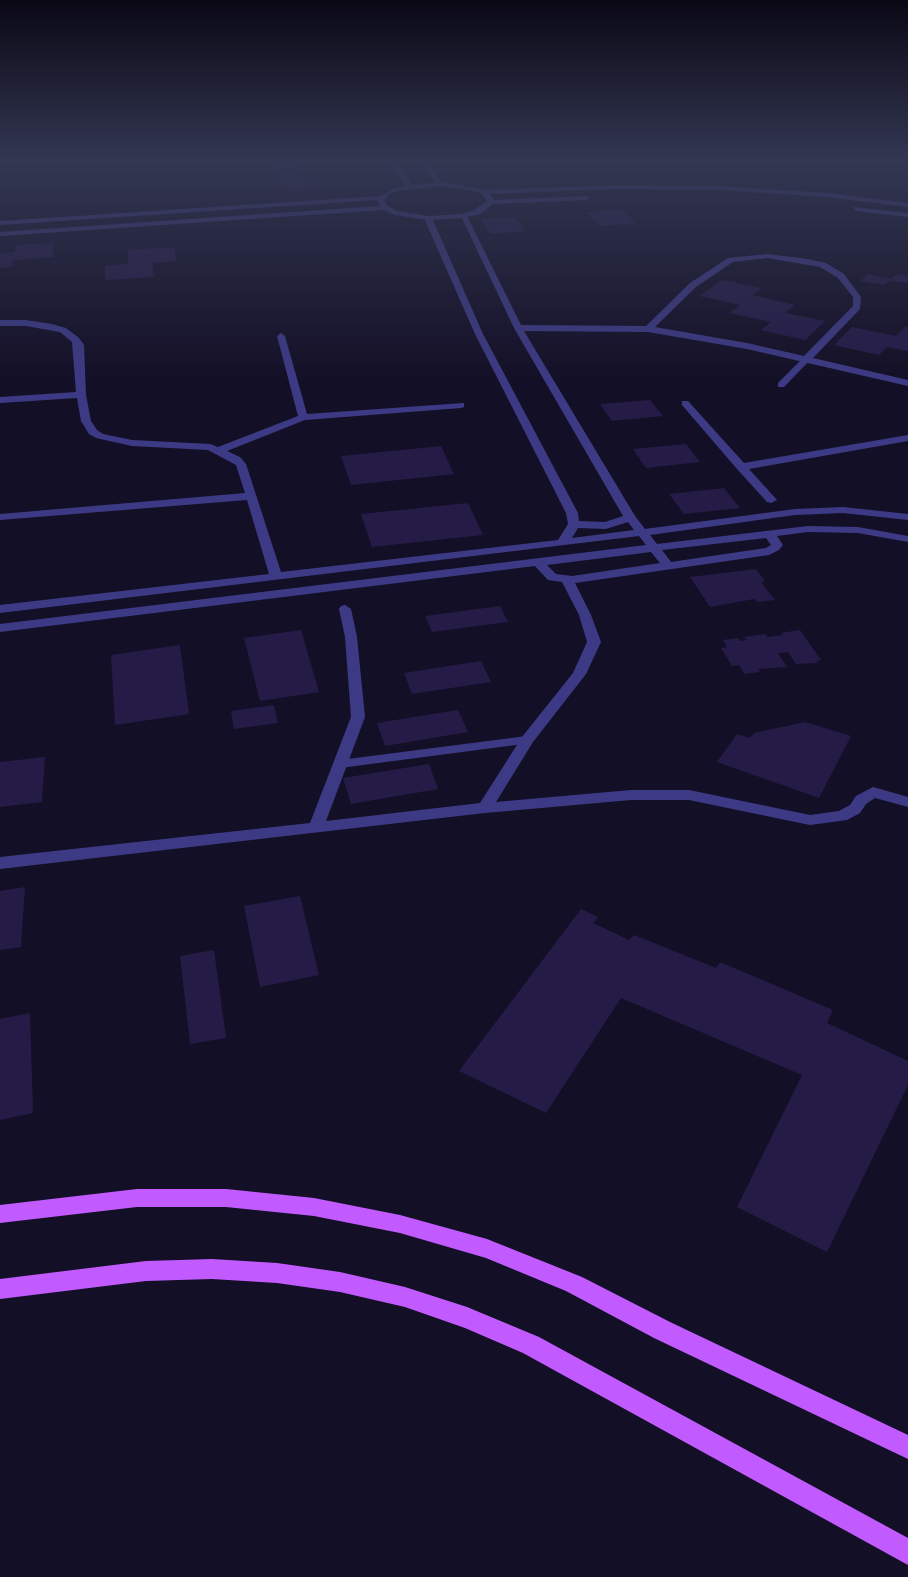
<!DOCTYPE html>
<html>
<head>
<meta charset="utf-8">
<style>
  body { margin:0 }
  canvas { display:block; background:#130f26 }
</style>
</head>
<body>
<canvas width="908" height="1577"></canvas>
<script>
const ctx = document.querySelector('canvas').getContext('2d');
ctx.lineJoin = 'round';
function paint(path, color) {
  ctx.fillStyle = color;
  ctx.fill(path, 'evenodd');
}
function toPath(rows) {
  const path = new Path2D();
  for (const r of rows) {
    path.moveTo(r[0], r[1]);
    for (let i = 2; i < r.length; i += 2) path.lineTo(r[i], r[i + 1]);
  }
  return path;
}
const building = toPath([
  [274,161,293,161,300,179,304,178,306,182,322,181,325,187,284,189],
  [621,209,636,223,601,226,587,212],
  [515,217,526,231,491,234,480,219],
  [53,243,53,257,13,260,12,267,0,268,0,253,15,252,15,245],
  [174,247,176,261,152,263,154,277,105,280,105,266,128,264,128,250],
  [867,274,891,279,897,274,908,276,908,283,890,281,884,285,861,281],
  [722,280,762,288,752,295,795,305,785,313,825,321,805,340,761,330,771,322,729,313,740,305,700,296],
  [852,327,896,336,905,327,908,327,908,351,887,347,879,355,834,345],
  [650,400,663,416,612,421,600,404],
  [686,444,700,462,646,468,633,449],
  [441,446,454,474,351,485,341,456],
  [724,488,740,508,684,514,669,494],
  [468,503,483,535,372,547,361,514],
  [756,569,765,581,761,582,775,600,757,602,754,599,710,607,690,577],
  [500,606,508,622,432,632,425,616],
  [301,630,319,692,260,701,244,638],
  [800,630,821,660,816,661,818,663,796,664,788,652,778,653,787,667,758,669,760,672,744,674,739,665,732,666,721,648,727,647,723,640,738,638,740,641,747,640,744,637,765,634,767,637,783,635,781,633],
  [180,645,189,714,115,725,111,655],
  [481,661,491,682,412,694,404,673],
  [274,705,278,723,234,729,231,711],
  [458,710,468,732,385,746,377,723],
  [805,722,851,736,819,798,717,762,737,734,750,738,754,733],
  [45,757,42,802,0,807,0,762],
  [429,764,438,789,351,804,343,778],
  [25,887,21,947,0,950,0,891],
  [300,896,319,975,260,987,244,906],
  [581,909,598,917,593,923,629,940,634,935,716,968,720,962,833,1010,827,1023,908,1061,908,1085,827,1252,737,1207,802,1075,621,998,546,1113,459,1071],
  [214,950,226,1038,190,1044,180,956],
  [30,1013,33,1113,0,1120,0,1019]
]);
const service = toPath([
  [803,358,810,360,784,387,778,387,778,383,803,358],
  [527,736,531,737,533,740,531,743,340,768,334,764,340,760,527,736]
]);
const minor = toPath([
  [460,214,467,216,521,325,646,326,690,283,728,258,767,254,808,259,826,263,844,274,861,297,860,309,813,358,908,380,908,386,747,349,648,332,524,331,635,516,645,529,795,509,843,507,908,514,908,520,843,513,795,515,650,535,657,544,808,526,858,527,908,536,908,542,858,533,808,532,777,536,783,545,779,550,769,555,575,583,591,615,601,642,586,674,533,742,496,802,631,790,689,790,810,815,839,811,850,805,856,796,873,787,908,797,908,807,875,798,866,804,860,813,847,820,810,825,689,800,631,800,485,813,0,869,0,857,310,823,351,717,345,637,339,609,341,606,345,605,351,609,357,637,365,717,326,821,480,803,522,737,573,673,587,642,579,615,562,582,548,580,535,566,0,632,0,624,646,545,639,536,0,613,0,605,269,574,247,500,0,520,0,514,245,493,236,465,208,450,132,446,96,438,89,434,81,421,77,398,0,403,0,397,76,392,72,342,60,332,26,326,0,326,0,320,26,320,52,324,66,328,79,338,84,345,86,395,91,421,97,430,103,434,132,440,210,444,218,447,298,416,277,336,281,333,285,336,307,414,464,403,464,407,461,408,305,420,227,451,240,457,246,464,281,572,558,540,568,524,566,513,475,334,424,218,428,216,432,218,483,334,578,513,579,521,605,522,623,516,514,328,460,214],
  [767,258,820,267,838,278,853,297,853,306,804,356,747,343,655,327,696,287,733,262,767,258],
  [628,522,634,530,572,538,578,528,606,529,628,522],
  [766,538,771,545,766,548,671,562,662,550,766,538],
  [651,552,660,563,572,576,556,574,547,565,651,552],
  [682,401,688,401,744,463,908,435,908,441,749,469,777,500,771,503,767,502,737,469,682,405,682,401]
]);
const tertiary = toPath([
  [389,161,395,161,413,185,435,182,420,161,426,161,442,182,484,190,615,185,720,186,826,193,908,203,908,207,826,197,720,190,615,189,490,194,494,200,586,196,590,198,586,200,493,204,480,214,463,218,428,220,395,215,384,210,0,236,0,232,380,206,377,200,0,225,0,221,381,196,395,188,406,186,389,161],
  [440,186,470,190,481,193,487,201,474,210,463,214,428,216,397,211,388,206,384,201,389,194,398,191,440,186],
  [853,207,908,213,908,217,856,211,853,207]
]);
const primary = toPath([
  [137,1189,226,1189,314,1198,400,1215,487,1239,582,1277,670,1322,908,1435,908,1459,654,1338,566,1291,486,1258,400,1233,314,1216,226,1207,137,1207,0,1223,0,1205,137,1189],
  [212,1259,277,1263,340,1272,405,1287,467,1307,539,1337,908,1538,908,1565,523,1353,465,1328,405,1307,340,1292,277,1283,212,1279,146,1281,0,1299,0,1279,146,1261,212,1259]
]);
paint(building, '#241b47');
paint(service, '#3d3a85');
paint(minor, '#3d3a85');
paint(tertiary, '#3d3a85');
paint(primary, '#c25bff');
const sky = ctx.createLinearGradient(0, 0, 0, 382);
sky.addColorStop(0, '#0a0815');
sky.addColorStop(0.42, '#333752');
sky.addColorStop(1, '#33375200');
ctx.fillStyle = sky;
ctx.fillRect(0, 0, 908, 382);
</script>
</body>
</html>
